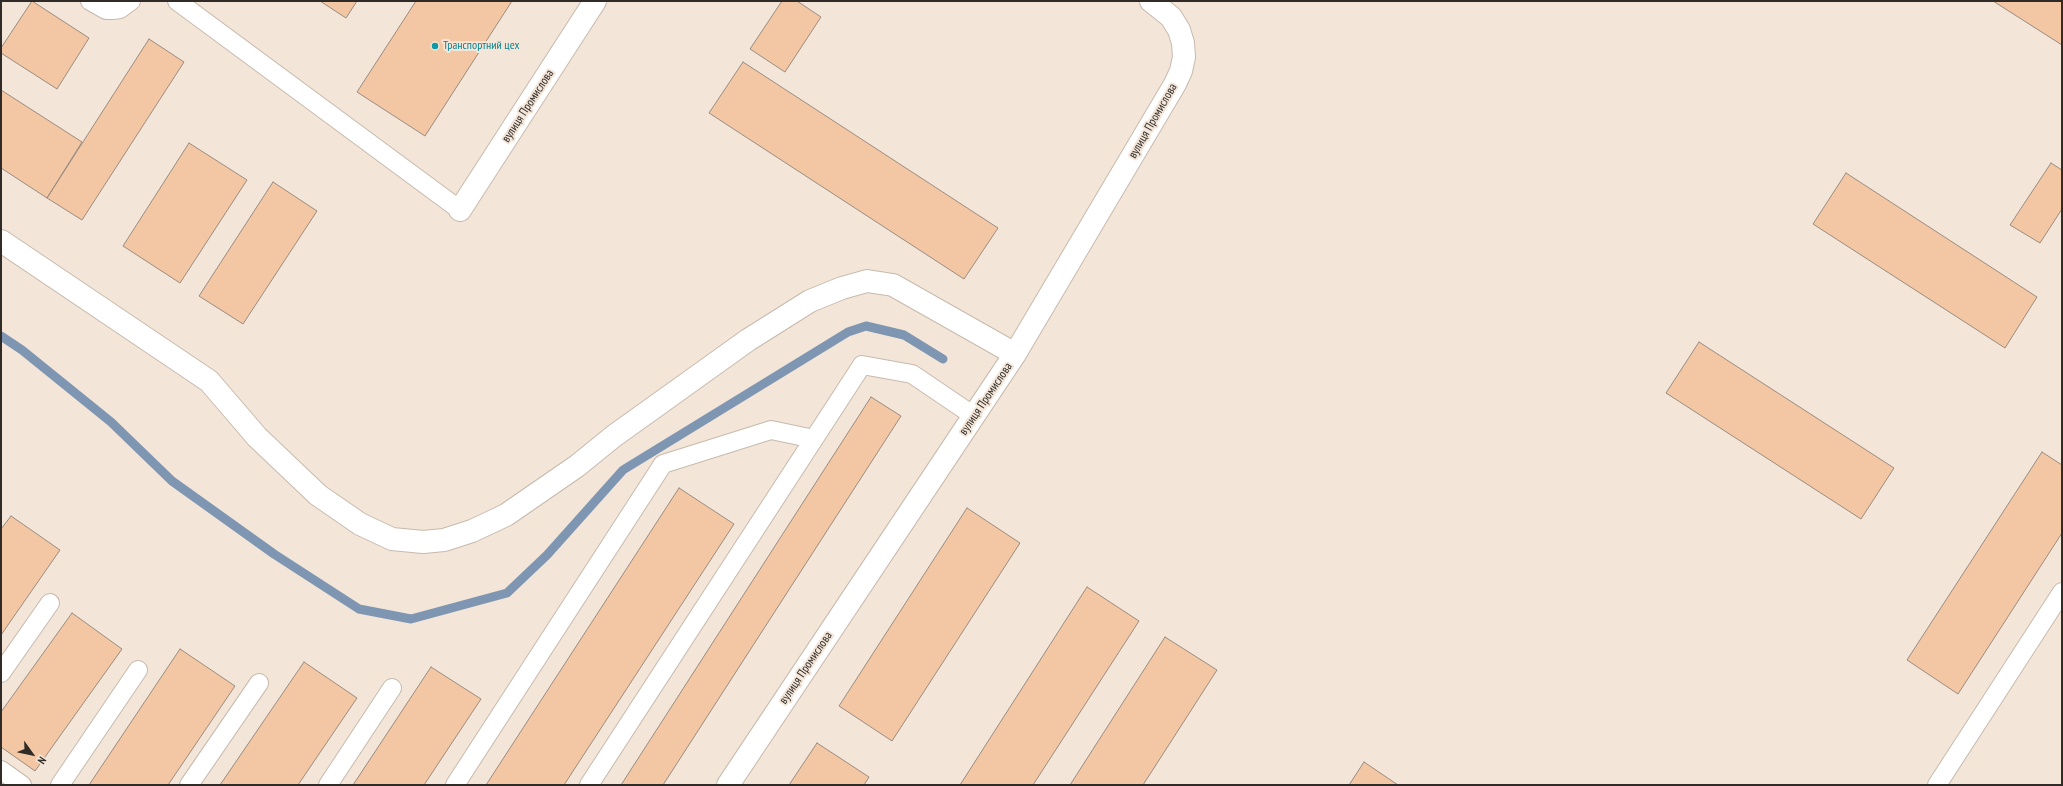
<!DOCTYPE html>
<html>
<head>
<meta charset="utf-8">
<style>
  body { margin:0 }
  #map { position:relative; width:2063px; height:786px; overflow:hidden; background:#f3e6d9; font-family:"PT Sans Narrow",sans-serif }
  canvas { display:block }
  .frame { position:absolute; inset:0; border:2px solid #302b27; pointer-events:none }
  .north { position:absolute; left:12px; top:734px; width:40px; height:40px; -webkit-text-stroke:3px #f3e6d9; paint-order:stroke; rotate:123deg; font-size:11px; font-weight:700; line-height:16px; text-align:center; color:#302b27 }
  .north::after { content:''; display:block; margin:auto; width:14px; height:18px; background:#302b27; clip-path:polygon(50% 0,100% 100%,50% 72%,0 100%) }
</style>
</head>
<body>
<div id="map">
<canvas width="2063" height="786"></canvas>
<div class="frame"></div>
<div class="north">N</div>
</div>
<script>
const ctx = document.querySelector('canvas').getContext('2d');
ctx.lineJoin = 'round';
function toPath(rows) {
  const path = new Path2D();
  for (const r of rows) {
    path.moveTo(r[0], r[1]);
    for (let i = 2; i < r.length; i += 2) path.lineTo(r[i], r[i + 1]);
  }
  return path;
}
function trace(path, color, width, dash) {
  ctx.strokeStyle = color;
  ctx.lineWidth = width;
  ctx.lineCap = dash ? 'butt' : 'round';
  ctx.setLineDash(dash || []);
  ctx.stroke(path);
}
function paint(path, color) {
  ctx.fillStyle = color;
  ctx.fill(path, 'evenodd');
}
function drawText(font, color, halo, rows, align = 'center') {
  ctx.font = font + ' "PT Sans Narrow",sans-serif';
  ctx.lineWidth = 4;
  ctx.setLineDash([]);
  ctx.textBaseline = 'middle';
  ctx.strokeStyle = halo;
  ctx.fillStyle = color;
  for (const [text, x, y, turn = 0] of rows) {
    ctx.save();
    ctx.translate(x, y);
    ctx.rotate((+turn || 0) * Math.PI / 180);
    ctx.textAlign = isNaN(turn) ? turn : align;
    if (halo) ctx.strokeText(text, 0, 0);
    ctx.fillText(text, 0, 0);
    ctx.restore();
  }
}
const stream = toPath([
  [1,336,22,350,111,422,172,481,274,554,359,609,411,619,507,593,547,555,623,470,848,332,866,326,904,335,943,359]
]);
const building = toPath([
  [32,1,89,38,57,89,1,53,1,48,32,1],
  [320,1,357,1,346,18,320,1],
  [416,1,512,1,425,136,357,92,416,1],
  [782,1,797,1,821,17,785,72,750,49,782,1],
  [1993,1,2062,1,2062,45,1993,1],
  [149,39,184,62,82,220,47,198,149,39],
  [743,62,998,228,964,279,709,113,743,62],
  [1,90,82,142,47,198,1,168,1,90],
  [189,143,247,180,180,283,123,246,189,143],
  [2051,163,2062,170,2062,209,2040,243,2010,225,2051,163],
  [1846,173,2037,297,2005,348,1813,224,1846,173],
  [273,182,317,211,243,324,199,296,273,182],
  [1699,342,1894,468,1861,519,1666,393,1699,342],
  [871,397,901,416,663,785,621,785,871,397],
  [2042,452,2062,465,2062,533,1958,694,1907,660,2042,452],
  [679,488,734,524,564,785,486,785,679,488],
  [967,508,1020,543,892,741,839,706,967,508],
  [11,516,60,550,1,635,1,529,11,516],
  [1087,587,1139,621,1033,785,960,785,1087,587],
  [72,613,122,649,35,771,1,747,1,712,72,613],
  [1165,637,1217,670,1143,785,1070,785,1165,637],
  [180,649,235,686,168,785,89,785,180,649],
  [304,662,357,698,298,785,220,785,304,662],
  [431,667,481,699,424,785,353,785,431,667],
  [817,743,869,777,864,785,789,785,817,743],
  [1364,762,1398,785,1349,785,1364,762]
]);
const lane = toPath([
  [90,1,106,10,113,10,120,9,131,1],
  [177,1,460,210],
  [1,673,50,603],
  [1,770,22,785],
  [60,785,138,670],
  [189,785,259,683],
  [328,785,392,688],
  [455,785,663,464,771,430,814,439],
  [589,785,862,365,912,374,974,416],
  [1937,785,2062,592]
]);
const street = toPath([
  [460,210,595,1],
  [1,241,209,381,257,437,318,495,360,524,392,539,423,542,444,540,472,531,506,515,577,466,614,436,748,340,810,301,842,288,867,281,893,285,1015,354],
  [728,785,1015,354,1175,84,1181,71,1184,57,1183,43,1179,30,1171,17,1151,1]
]);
const markers = [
  [435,46,4,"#0f9aa8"]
];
const cultureNames = [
  ["Транспортний цех",443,46]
];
const streetNames = [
  ["вулиця Промислова",528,106,-57],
  ["вулиця Промислова",1153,121,-60],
  ["вулиця Промислова",986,399,-56],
  ["вулиця Промислова",806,668,-56]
];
trace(stream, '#7f96b2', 9);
paint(building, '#f3c7a3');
trace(building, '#998b81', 1);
trace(lane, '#c7baad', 20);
trace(street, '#c7baad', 24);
trace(lane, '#fff', 18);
trace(street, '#fff', 22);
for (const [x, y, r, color] of markers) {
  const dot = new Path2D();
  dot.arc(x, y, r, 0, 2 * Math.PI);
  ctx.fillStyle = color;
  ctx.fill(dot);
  trace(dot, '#f3e6d9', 1.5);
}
drawText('12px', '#0d838f', '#f3e6d9', cultureNames, 'left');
drawText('12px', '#302b27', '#f3e6d9', streetNames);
</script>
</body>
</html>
